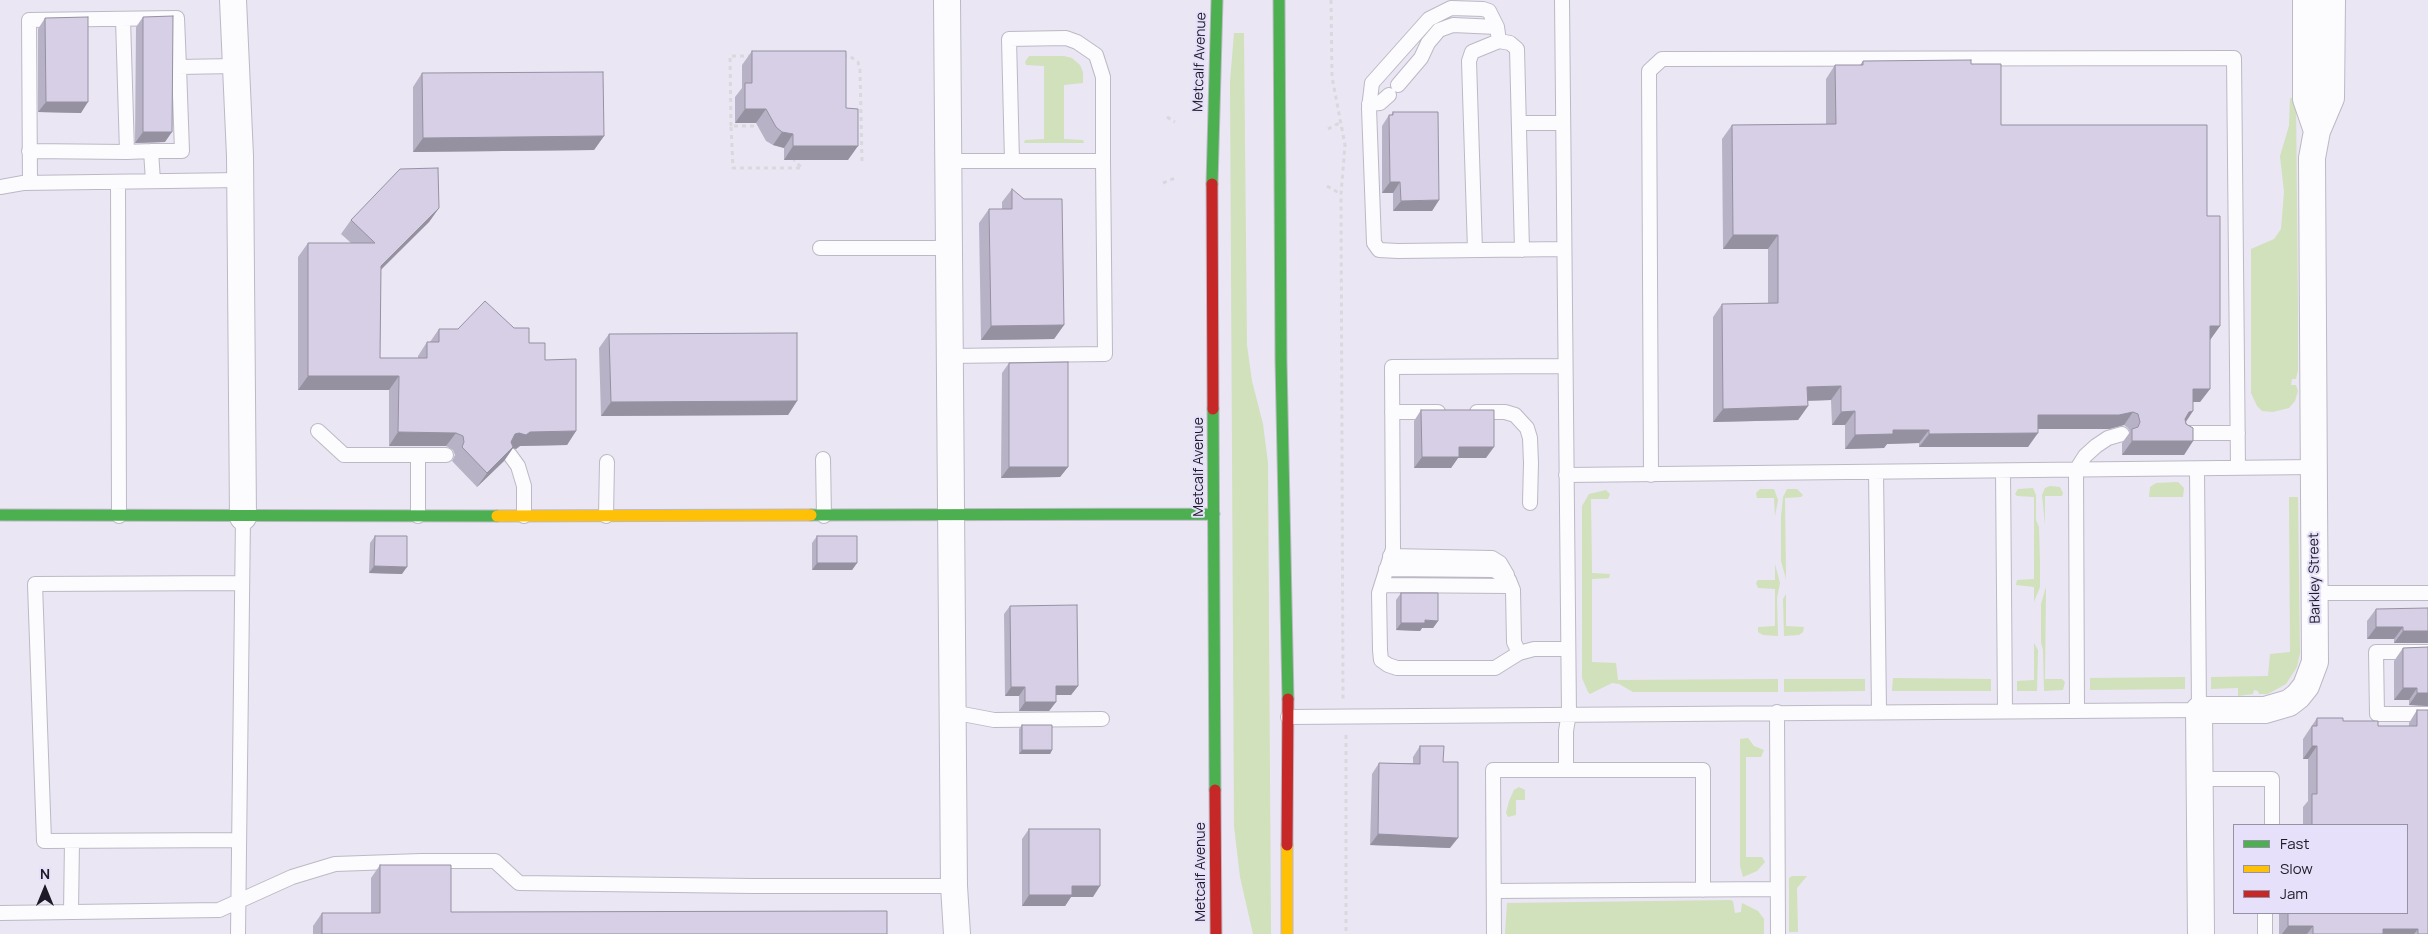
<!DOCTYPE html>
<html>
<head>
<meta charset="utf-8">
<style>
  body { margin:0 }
  #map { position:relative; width:2428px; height:934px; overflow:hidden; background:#eae6f4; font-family:Manrope,sans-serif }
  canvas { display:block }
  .legend { position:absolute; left:2233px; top:824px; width:175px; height:90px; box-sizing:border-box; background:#e7e0fa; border:1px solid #9791a5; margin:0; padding:6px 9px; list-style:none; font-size:15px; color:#1e1a26 }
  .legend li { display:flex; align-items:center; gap:10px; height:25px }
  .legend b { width:25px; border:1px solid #9791a5 }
  .north { position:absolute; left:20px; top:864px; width:50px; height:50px; -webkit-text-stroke:4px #e7e0fa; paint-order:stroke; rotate:0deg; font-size:14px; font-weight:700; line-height:20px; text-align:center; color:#1e1a26 }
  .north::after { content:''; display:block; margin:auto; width:18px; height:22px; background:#1e1a26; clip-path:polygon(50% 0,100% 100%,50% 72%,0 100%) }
</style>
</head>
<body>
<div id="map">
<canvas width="2428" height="934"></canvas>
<ul class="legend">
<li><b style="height:6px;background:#4caf50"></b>Fast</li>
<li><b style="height:6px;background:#ffc107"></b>Slow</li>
<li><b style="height:6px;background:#c62828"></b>Jam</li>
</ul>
<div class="north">N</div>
</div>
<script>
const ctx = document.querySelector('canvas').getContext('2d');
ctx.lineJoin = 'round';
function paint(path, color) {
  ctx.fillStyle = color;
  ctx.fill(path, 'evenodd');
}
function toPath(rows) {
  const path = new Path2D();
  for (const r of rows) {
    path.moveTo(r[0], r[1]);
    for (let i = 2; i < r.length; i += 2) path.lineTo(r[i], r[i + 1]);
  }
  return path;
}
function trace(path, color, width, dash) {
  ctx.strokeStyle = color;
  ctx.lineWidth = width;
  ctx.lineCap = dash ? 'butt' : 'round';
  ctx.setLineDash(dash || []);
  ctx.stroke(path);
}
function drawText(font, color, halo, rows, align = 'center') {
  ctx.font = font + ' Manrope,sans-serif';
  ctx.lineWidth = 4;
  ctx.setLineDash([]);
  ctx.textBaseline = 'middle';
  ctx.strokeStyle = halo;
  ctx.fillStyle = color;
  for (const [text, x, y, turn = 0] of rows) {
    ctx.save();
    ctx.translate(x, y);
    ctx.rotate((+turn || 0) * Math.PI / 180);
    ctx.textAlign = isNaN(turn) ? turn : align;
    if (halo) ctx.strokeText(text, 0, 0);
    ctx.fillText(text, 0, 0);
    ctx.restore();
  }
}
const green = toPath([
  [1234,33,1244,33,1244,37,1247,345,1252,381,1263,424,1268,463,1271,934,1253,934,1240,877,1234,826,1230,82],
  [1029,56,1064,56,1072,58,1080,65,1083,72,1083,83,1064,85,1064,139,1083,140,1084,143,1024,143,1025,140,1044,139,1044,66,1026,65,1025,62],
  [2290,98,2296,98,2298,311,2298,370,2296,379,2292,379,2291,385,2296,385,2298,391,2295,401,2289,408,2273,412,2262,411,2257,406,2251,393,2251,249,2274,239,2281,229,2284,192,2280,156,2289,126],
  [2178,482,2184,488,2183,497,2149,497,2150,487,2156,483],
  [2050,486,2060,487,2063,493,2062,496,2045,496,2045,525,2042,495,2045,488],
  [2033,488,2036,495,2036,520,2039,527,2040,562,2040,587,2034,602,2034,587,2016,585,2017,580,2034,579,2034,497,2017,496,2015,494,2018,489],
  [1760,489,1774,489,1778,500,1775,516,1774,498,1757,498,1756,493],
  [1787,489,1797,489,1803,495,1801,497,1785,498,1786,579,1781,561,1781,517,1783,497],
  [1606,490,1610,494,1608,499,1591,499,1592,573,1610,574,1609,578,1592,579,1592,662,1616,663,1618,680,1778,679,1778,692,1633,692,1619,684,1612,683,1590,694,1588,692,1582,678,1582,506,1589,494],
  [2289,497,2298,497,2300,653,2297,667,2286,684,2268,694,2259,694,2258,691,2254,690,2253,694,2238,696,2238,688,2211,689,2211,677,2268,676,2270,654,2290,652],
  [1775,564,1780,583,1777,598,1778,636,1763,635,1758,632,1758,627,1775,626,1775,589,1758,588,1756,583,1758,580,1775,580],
  [2046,587,2045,679,2062,679,2065,682,2063,690,2044,691,2043,650,2041,642,2041,604],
  [1786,594,1786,626,1804,627,1803,632,1799,635,1784,636,1783,599],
  [2034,643,2038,650,2037,691,2017,691,2017,681,2034,680],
  [2185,677,2185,689,2090,690,2090,678],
  [1893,678,1991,679,1991,691,1892,691],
  [1784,679,1865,679,1865,691,1784,692],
  [1748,738,1754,746,1764,750,1761,757,1746,757,1746,857,1762,857,1765,862,1757,871,1743,877,1740,866,1740,739],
  [1519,787,1525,790,1525,800,1516,800,1516,815,1508,817,1506,813,1509,801,1514,790],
  [1792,876,1807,876,1797,888,1798,932,1789,932,1789,878],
  [1730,900,1733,901,1735,913,1741,912,1742,903,1758,911,1764,919,1764,934,1505,934,1507,903]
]);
const path = toPath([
  [1331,0,1332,77,1345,145,1341,194,1343,699],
  [843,56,849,56,858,62,860,70,862,161],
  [1167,117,1175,122],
  [731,126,730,56,752,56],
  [754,126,731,126,733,168,802,168,794,160],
  [1328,129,1341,122],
  [1163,183,1175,178],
  [1327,186,1341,194],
  [1346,735,1346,934]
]);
const lane = toPath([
  [1562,0,1569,713,1566,731,1566,770],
  [123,19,127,152,151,151],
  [1499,41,1497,27,1489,11,1483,9,1451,8,1429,19,1372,83,1369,108,1374,243,1379,250,1398,251,1564,249],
  [1398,85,1421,58,1428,43,1439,30,1453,25,1497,27],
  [1369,104,1380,103,1389,95],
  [1520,123,1563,123],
  [29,151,127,152],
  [948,161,1012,161,1009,39,1066,38,1077,42,1096,55,1103,77,1103,161,1012,161],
  [153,181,151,151,182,151,179,67],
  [118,182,119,516],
  [30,183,29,20,177,18,179,67,234,66],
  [0,187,23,183,240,180],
  [820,248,949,248],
  [1475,250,1469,61,1472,52,1499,41,1510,43,1517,49,1522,250],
  [950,356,1105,354,1103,161],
  [1565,366,1392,367,1393,549,1379,593,1380,650,1381,660,1388,665,1397,668,1495,668,1519,653,1534,649,1568,649],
  [1392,412,1438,412],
  [1477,412,1505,412,1515,415,1527,428,1530,438,1531,463,1530,503],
  [318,431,344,455,446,455],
  [2184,433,2238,433],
  [418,455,418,516],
  [510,455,518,466,524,486,524,516],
  [823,459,824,516],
  [2003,471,2005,711],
  [1876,472,1879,711],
  [1566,475,2314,467],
  [1651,475,1649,71,1662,59,2234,58,2238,468],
  [606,516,607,462],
  [1390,556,1492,558,1500,563,1507,575],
  [1386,569,1494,570,1509,580,1513,590],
  [1382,585,1508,586,1513,590,1514,642,1519,653],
  [2316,593,2428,593],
  [2428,652,2376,652,2377,714,2428,714],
  [2077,711,2076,470,2085,456,2096,446,2108,438,2122,434],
  [952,712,994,720,1102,719],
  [1777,712,1778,934],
  [1288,717,2199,710,2197,469],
  [2200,779,2272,779,2272,825],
  [238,840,44,841,35,584,241,583],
  [1494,891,1777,889],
  [71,912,72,841],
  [0,913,219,910,292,877,335,864,421,861,495,861,519,883,753,886,954,886],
  [2265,913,2265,934],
  [238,934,243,517],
  [1494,934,1493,770,1703,770,1703,890]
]);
const street = toPath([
  [233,0,240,156,243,517],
  [947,0,954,886,957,934],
  [2306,0,2306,99,2317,131],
  [2201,934,2199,710,2265,710,2289,703,2298,696,2306,686,2315,662,2312,158,2317,131,2331,98,2332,0]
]);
const fast = toPath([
  [1279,0,1281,360,1288,699],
  [1212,184,1217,0],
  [1213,409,1215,790],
  [0,515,497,516],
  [811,515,1214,514]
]);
const slow = toPath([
  [497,516,811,515],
  [1287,934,1287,845]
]);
const jam = toPath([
  [1212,184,1213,409],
  [1215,790,1216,934],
  [1287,845,1288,699]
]);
const wall = toPath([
  [143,17,165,142,135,143,136,27],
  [45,18,81,113,38,112,38,29],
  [752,51,846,108,848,160,784,160,784,148,773,145,766,141,756,123,735,123,735,97,742,88,742,65],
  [1863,61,1971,64,2001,125,2207,216,2220,326,2210,340,2210,389,2200,402,2193,402,2193,411,2186,422,2193,441,2184,455,2122,455,2122,443,2130,432,2128,428,2124,425,2109,429,2038,429,2028,447,1919,447,1919,443,1887,444,1884,448,1845,449,1845,425,1832,425,1831,400,1808,401,1808,406,1798,420,1713,422,1713,317,1722,304,1768,303,1768,249,1723,249,1722,139,1732,125,1826,124,1826,79,1835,65,1860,65],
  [422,73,604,136,594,150,413,152,413,87],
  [1393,112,1439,200,1432,211,1393,211,1393,193,1382,193,1382,126,1389,115,1391,115],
  [1012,189,1064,325,1054,339,981,340,979,223,989,209,1002,209,1002,202],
  [439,208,429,222,381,270,380,358,418,358,418,356,427,342,430,342,439,329,529,343,545,360,576,431,567,445,520,446,516,449,513,448,504,461,477,487,452,461,455,455,453,450,446,446,389,446,389,390,298,390,298,257,308,243,351,243,341,234,351,220],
  [609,334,797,401,788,415,601,416,599,348],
  [1009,363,1068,467,1060,477,1001,478,1002,373],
  [1421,410,1486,458,1458,458,1451,468,1414,468,1414,421],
  [375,536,402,574,369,573,370,543],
  [817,536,857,563,852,570,812,570,812,543],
  [1401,593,1438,621,1433,628,1422,628,1420,631,1396,630,1396,600],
  [1010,606,1078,686,1071,695,1056,695,1056,702,1049,711,1019,711,1019,696,1005,696,1004,614],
  [2376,609,2428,643,2394,643,2394,639,2367,639,2367,621],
  [2428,647,2428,706,2409,705,2409,700,2394,700,2394,661,2403,648],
  [2417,710,2428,934,2279,934,2279,913,2407,913,2407,825,2303,825,2303,807,2308,801,2308,759,2303,759,2303,739,2317,718,2378,726,2409,726,2409,723],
  [1022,725,1052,750,1050,754,1019,754,1019,729],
  [1420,746,1443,762,1450,848,1370,845,1372,774,1379,763,1413,763,1413,757],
  [1029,829,1093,897,1071,897,1065,906,1022,906,1022,839],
  [380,865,451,912,887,934,313,934,313,926,322,913,371,913,371,878]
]);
const shadedWall = toPath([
  [46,102,88,102,81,113,38,112],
  [745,109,766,109,756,123,735,123],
  [143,132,172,132,165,142,135,143],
  [782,132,793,134,784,148,773,145],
  [604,136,594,150,413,152,423,138],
  [793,146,858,146,848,160,784,160],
  [1390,182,1400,182,1393,193,1382,193],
  [1439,200,1432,211,1393,211,1401,201],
  [439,208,429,222,371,279,381,266],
  [1733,235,1778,235,1768,249,1723,249],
  [1064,325,1054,339,981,340,991,326],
  [2210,326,2220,326,2210,340,2200,340],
  [308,376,399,376,389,390,298,390],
  [1841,386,1831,400,1797,401,1807,387],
  [2193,389,2210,389,2200,402,2184,402],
  [797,401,788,415,601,416,611,402],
  [1808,406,1798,420,1713,422,1723,409],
  [1855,411,1845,425,1832,425,1841,412],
  [2193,411,2184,424,2179,426,2189,412],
  [2133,412,2124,425,2109,429,2028,429,2038,415],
  [1893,430,1929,430,1919,443,1887,444,1884,448,1845,449,1855,435],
  [576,431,567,445,520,446,516,449,513,448,504,461,477,487,515,434,519,433,530,432],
  [398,432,456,433,446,446,389,446],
  [2038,433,2028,447,1919,447,1929,434],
  [2132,441,2193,441,2184,455,2122,455],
  [1459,447,1494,447,1486,458,1458,458,1451,468,1414,468,1422,457],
  [1009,467,1068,467,1060,477,1001,478],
  [817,563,857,563,852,570,812,570],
  [374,566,407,567,402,574,369,573],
  [1425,620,1438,621,1433,628,1422,628,1420,631,1396,630,1401,623],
  [2376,627,2403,627,2394,639,2367,639],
  [2403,631,2428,631,2428,643,2394,643],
  [1056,686,1078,686,1071,695,1049,695],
  [1011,687,1025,687,1019,696,1005,696],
  [2403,688,2417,688,2409,700,2394,700],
  [2417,693,2428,693,2428,706,2409,705],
  [1025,702,1056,702,1049,711,1019,711],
  [2312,746,2317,746,2308,759,2303,759],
  [1022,750,1052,750,1050,754,1019,754],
  [1378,834,1458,838,1450,848,1370,845],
  [1072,886,1100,886,1093,897,1071,897,1065,906,1022,906,1029,895],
  [2288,926,2313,926,2307,934,2282,934],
  [2383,929,2418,929,2414,934,2380,934]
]);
const building = toPath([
  [173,16,172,132,143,132,143,17,173,16],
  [88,17,88,102,46,102,45,18,88,17],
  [752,51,846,51,846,108,858,109,858,146,793,146,793,134,782,132,776,127,766,109,745,109,745,83,752,83,752,51],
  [1971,60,1971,64,2001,64,2001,125,2207,125,2207,216,2220,216,2220,326,2210,326,2210,389,2193,389,2193,411,2189,412,2185,419,2186,424,2193,428,2193,441,2132,441,2132,429,2138,427,2140,422,2138,414,2133,412,2119,415,2038,415,2038,433,1929,434,1929,430,1893,430,1893,434,1855,435,1855,411,1841,412,1841,386,1807,387,1808,406,1723,409,1722,304,1778,303,1778,235,1733,235,1732,125,1836,124,1835,65,1863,65,1863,61,1971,60],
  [603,72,604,136,423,138,422,73,603,72],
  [1393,112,1438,112,1439,200,1401,201,1400,182,1390,182,1389,115,1393,115,1393,112],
  [438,168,439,208,381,266,380,358,427,358,427,342,439,342,439,329,458,329,485,301,514,328,529,328,529,343,545,343,545,360,576,359,576,431,530,432,526,435,519,433,515,434,511,442,513,447,487,473,462,447,464,442,463,436,456,433,398,432,399,376,308,376,308,243,375,243,351,220,400,169,438,168],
  [1012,189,1024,199,1062,199,1064,325,991,326,989,209,1012,209,1012,189],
  [797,333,797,401,611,402,609,334,797,333],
  [1068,362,1068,467,1009,467,1009,363,1068,362],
  [1421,410,1494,410,1494,447,1459,447,1459,457,1422,457,1421,410],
  [375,536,407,536,407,567,374,566,375,536],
  [817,536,857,536,857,563,817,563,817,536],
  [1401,593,1438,593,1438,621,1425,620,1425,623,1401,623,1401,593],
  [1077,605,1078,686,1056,686,1056,702,1025,702,1025,687,1011,687,1010,606,1077,605],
  [2428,608,2428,631,2403,631,2403,627,2376,627,2376,609,2428,608],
  [2428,647,2428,693,2417,693,2417,688,2403,688,2403,648,2428,647],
  [2417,710,2428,710,2428,934,2418,934,2418,929,2383,929,2383,934,2313,934,2313,926,2288,926,2288,913,2407,913,2407,825,2312,825,2312,794,2317,794,2317,746,2312,746,2312,726,2317,726,2317,718,2343,718,2343,721,2378,721,2378,726,2417,726,2417,710],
  [1022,725,1052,725,1052,750,1022,750,1022,725],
  [1420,746,1444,746,1443,762,1458,762,1458,838,1378,834,1379,763,1420,764,1420,746],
  [1029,829,1100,829,1100,886,1072,886,1072,895,1029,895,1029,829],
  [380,865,451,865,451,912,887,911,887,934,322,934,322,913,380,913,380,865]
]);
const streetNames = [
  ["Metcalf Avenue",1200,62,-88],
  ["Metcalf Avenue",1199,467,-90],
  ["Barkley Street",2315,578,-91],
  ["Metcalf Avenue",1201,872,-90]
];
paint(green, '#d0e1bb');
trace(lane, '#bcb9c5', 16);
trace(street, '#bcb9c5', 28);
trace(fast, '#bcb9c5', 13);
trace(slow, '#bcb9c5', 13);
trace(jam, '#bcb9c5', 13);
trace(path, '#d9d8dc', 3, [4, 4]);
trace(lane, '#fcfbfd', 14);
trace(street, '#fcfbfd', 26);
trace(fast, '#4caf50', 11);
trace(slow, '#ffc107', 11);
trace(jam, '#c62828', 11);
paint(wall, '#b8b2c6');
paint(shadedWall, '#9691a1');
paint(building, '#d6cfe6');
trace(building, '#9691a1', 1);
drawText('14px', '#1e1a26', '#e7e0fa', streetNames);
</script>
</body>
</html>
